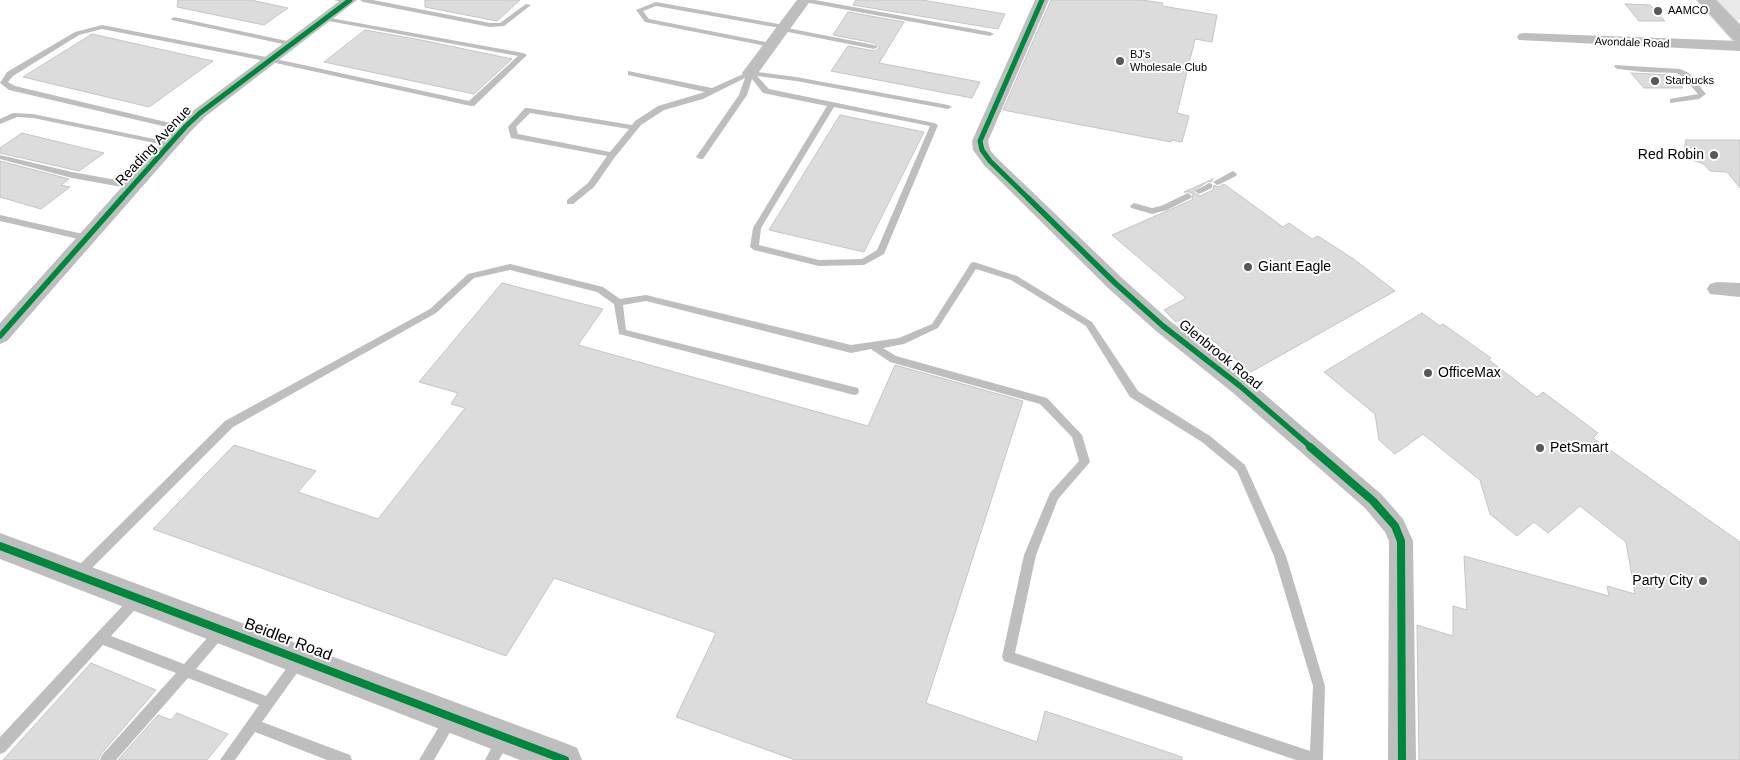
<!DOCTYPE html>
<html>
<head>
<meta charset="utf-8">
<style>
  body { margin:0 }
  canvas { display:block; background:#fff }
</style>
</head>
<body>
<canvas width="1740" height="760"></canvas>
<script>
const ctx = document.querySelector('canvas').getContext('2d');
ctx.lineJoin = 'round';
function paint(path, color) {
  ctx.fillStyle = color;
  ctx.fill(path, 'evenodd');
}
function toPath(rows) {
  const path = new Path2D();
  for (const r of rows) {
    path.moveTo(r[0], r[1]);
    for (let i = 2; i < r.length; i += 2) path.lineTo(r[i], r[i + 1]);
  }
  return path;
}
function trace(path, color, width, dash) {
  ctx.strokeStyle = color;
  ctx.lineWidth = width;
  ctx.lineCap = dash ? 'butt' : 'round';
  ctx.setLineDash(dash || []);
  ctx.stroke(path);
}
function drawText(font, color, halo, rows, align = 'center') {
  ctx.font = font + ' Helvetica,sans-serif';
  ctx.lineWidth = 4;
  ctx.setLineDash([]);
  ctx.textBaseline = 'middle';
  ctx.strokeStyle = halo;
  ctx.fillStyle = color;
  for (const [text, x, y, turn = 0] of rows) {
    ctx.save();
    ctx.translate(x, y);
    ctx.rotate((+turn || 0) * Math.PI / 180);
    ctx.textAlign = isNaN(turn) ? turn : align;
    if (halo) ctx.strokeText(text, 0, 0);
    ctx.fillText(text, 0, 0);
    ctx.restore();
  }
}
const green = toPath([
  [1716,0,1740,0,1740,20,1736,20]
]);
const building = toPath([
  [178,0,251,0,288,8,264,25,177,7,178,0],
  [425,0,520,0,497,21,425,7,425,0],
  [856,0,922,0,1005,14,998,29,853,5,856,0],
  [1051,0,1142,0,1163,3,1162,6,1217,15,1212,42,1195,39,1177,113,1189,116,1182,142,1171,140,1171,142,1003,110,1051,0],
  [1625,4,1650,5,1665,21,1639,21,1625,4],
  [848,12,904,22,879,63,980,82,972,98,831,71,848,46,874,51,880,48,874,43,833,35,848,12],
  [365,30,421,40,512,59,474,94,324,62,365,30],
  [92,34,213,61,149,107,23,77,92,34],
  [1631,73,1671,75,1683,88,1644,88,1631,73],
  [840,115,924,132,864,252,769,230,840,115],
  [22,133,104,153,79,171,0,153,0,148,22,133],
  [1686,140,1740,140,1740,188,1727,172,1710,171,1704,164,1692,160,1684,150,1686,140],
  [0,161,69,179,61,185,70,187,41,209,0,197,0,161],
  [1213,179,1211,182,1208,181,1193,192,1200,196,1213,190,1214,185,1218,187,1224,184,1283,227,1289,223,1312,239,1318,236,1355,260,1395,291,1251,372,1185,317,1176,322,1164,310,1186,298,1112,235,1192,200,1193,194,1189,192,1184,192,1213,179],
  [502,283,603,309,578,345,868,426,895,365,1023,401,926,703,1037,742,1045,711,1182,757,1182,760,795,760,676,717,716,633,554,578,506,656,153,529,234,445,316,471,298,492,378,519,465,408,451,404,458,393,419,382,502,283],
  [1422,313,1440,326,1443,324,1491,358,1489,360,1537,397,1543,392,1598,433,1593,438,1740,542,1740,760,1419,760,1417,625,1453,636,1453,606,1467,610,1464,556,1609,596,1607,586,1635,594,1626,542,1580,506,1548,533,1534,522,1517,536,1490,514,1480,480,1423,434,1395,454,1379,440,1375,414,1324,372,1422,313],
  [91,663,156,690,101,754,98,760,3,760,91,663],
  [177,713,228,734,207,760,118,760,158,715,171,720,177,713]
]);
const service = toPath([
  [334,0,347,0,350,2,347,4,334,0],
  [360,0,373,0,490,23,500,23,526,4,531,5,504,26,490,27,363,2,360,0],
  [801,0,815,0,990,32,994,34,990,36,804,2,801,0],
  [656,2,784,25,787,28,874,45,878,47,874,49,783,31,780,28,656,6,643,11,649,19,771,43,775,45,771,47,645,22,636,10,656,2],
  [174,17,292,42,296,44,292,46,172,20,171,19,174,17],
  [325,17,523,53,527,55,474,106,471,106,271,62,102,29,79,35,13,76,8,82,15,86,187,127,188,129,184,131,9,90,0,83,7,72,75,32,102,25,271,58,469,101,518,56,323,20,322,19,325,17],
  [1615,65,1680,69,1689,73,1706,94,1699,99,1670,103,1670,99,1698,94,1683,77,1676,73,1643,72,1618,69,1614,67,1615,65],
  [628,71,712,88,750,71,796,77,948,105,952,107,948,109,796,81,757,76,769,89,934,123,938,125,884,254,864,265,819,266,754,250,750,247,753,228,827,106,763,93,752,79,747,95,703,159,700,159,696,157,739,95,745,78,703,99,664,110,641,125,615,157,594,187,573,204,567,204,567,200,588,183,607,156,511,138,508,127,525,108,528,108,632,125,635,121,658,106,705,92,628,75,628,71],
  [834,107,930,126,877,250,862,259,819,260,759,245,761,228,834,107],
  [530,113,629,129,610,152,518,134,516,127,530,113],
  [13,113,33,114,169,142,173,144,169,146,33,118,17,117,0,124,0,119,13,113],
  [0,155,72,172,133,183,137,186,133,189,72,178,0,159,0,155],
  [1233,171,1237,174,1236,176,1220,184,1217,185,1213,182,1233,171],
  [1209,183,1212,184,1212,188,1199,194,1195,191,1209,183],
  [1188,193,1192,196,1191,198,1167,210,1152,214,1131,208,1130,206,1134,203,1152,208,1161,206,1188,193],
  [0,215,87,235,91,238,87,241,0,221,0,215],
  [974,262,1017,276,1092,322,1138,391,1210,436,1245,465,1286,556,1325,686,1323,760,1296,760,1004,661,1002,657,1024,555,1050,493,1079,461,1072,437,1040,404,890,362,871,349,851,353,646,301,623,305,626,330,858,388,859,391,858,394,854,395,619,334,614,304,597,292,510,270,474,278,436,313,233,427,82,578,78,579,74,578,72,574,74,570,225,421,430,309,468,274,510,264,603,287,620,299,646,295,851,345,899,338,932,324,971,263,974,262],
  [976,269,1011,280,1086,326,1130,397,1202,442,1237,471,1274,556,1313,686,1310,751,1015,653,1036,555,1058,499,1090,462,1082,435,1047,398,896,356,883,348,904,344,938,328,976,269],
  [137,594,141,595,143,599,141,603,111,636,184,664,216,628,220,626,224,628,226,632,224,636,196,669,266,696,294,658,298,656,302,658,304,662,302,666,262,722,350,755,352,760,327,760,255,732,235,760,220,760,259,705,188,678,116,760,100,760,102,755,176,673,103,645,5,752,0,754,0,737,96,634,133,595,137,594],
  [451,714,456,715,457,720,434,760,419,760,446,715,451,714],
  [503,733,508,735,510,740,499,760,485,760,498,735,503,733]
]);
const minor = toPath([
  [341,0,357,0,206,116,192,130,7,341,0,344,0,323,180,122,194,110,341,0],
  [797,0,811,0,756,76,744,76,742,73,797,0],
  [1035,0,1049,0,988,141,990,150,996,157,1122,278,1170,321,1248,380,1381,494,1403,519,1413,541,1416,760,1388,760,1389,541,1385,532,1365,508,1232,392,1156,331,1108,288,984,165,973,150,972,141,1035,0],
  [1524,33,1740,41,1740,51,1519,40,1517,37,1519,34,1524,33],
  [1717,282,1740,283,1740,297,1710,294,1707,289,1710,284,1717,282]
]);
const tertiary = toPath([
  [0,533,565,743,577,748,582,760,520,760,0,559,0,533]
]);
const primary = toPath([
  [1697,0,1716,0,1740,25,1740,42,1733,40,1697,0]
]);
const cyclewayFar2 = toPath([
  [121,199,186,126,200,113,350,0],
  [1029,199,990,161,982,150,980,141,1042,0]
]);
const cyclewayFar1 = toPath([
  [1028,198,1115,283,1163,326,1240,386,1312,448],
  [0,336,122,198]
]);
const cycleway = toPath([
  [1310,447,1373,501,1395,526,1401,541,1402,760],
  [0,546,565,760]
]);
const markers = [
  [1658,11,5,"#595959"],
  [1120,61,5,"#595959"],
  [1655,81,5,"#595959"],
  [1714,155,5,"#595959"],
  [1248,267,5,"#595959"],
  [1428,373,5,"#595959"],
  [1540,448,5,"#595959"],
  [1703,581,5,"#595959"]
];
const farPoinames = [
  ["AAMCO",1668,11],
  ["BJ's",1130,55],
  ["Wholesale Club",1130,68],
  ["Starbucks",1665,81]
];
const farStreetnames = [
  ["Avondale Road",1632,43,2]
];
const streetNames = [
  ["Reading Avenue",154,146,-47],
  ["Glenbrook Road",1220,355,39]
];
const poiNames = [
  ["Red Robin",1704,155,"right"],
  ["Giant Eagle",1258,267],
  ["OfficeMax",1438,373],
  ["PetSmart",1550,448],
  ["Party City",1693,581,"right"]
];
const nearStreetnames = [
  ["Beidler Road",288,640,21]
];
paint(green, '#eaeaea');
paint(building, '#dcdcdc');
trace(building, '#c5c5c5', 1);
trace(primary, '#dbdbdb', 2);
paint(service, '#bebebe');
paint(minor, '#bebebe');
paint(tertiary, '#bebebe');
paint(primary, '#bdbdbd');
trace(cyclewayFar2, '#00873e', 5);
trace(cyclewayFar1, '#00873e', 5.5);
trace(cycleway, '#00873e', 8);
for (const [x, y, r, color] of markers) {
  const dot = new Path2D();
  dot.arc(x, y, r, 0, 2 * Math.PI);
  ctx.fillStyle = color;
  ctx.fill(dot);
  trace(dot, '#fff', 2);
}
drawText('11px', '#000', '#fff', farPoinames, 'left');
drawText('11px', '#000', '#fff', farStreetnames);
drawText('14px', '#000', '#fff', streetNames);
drawText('14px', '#000', '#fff', poiNames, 'left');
drawText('16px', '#000', '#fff', nearStreetnames);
</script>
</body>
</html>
